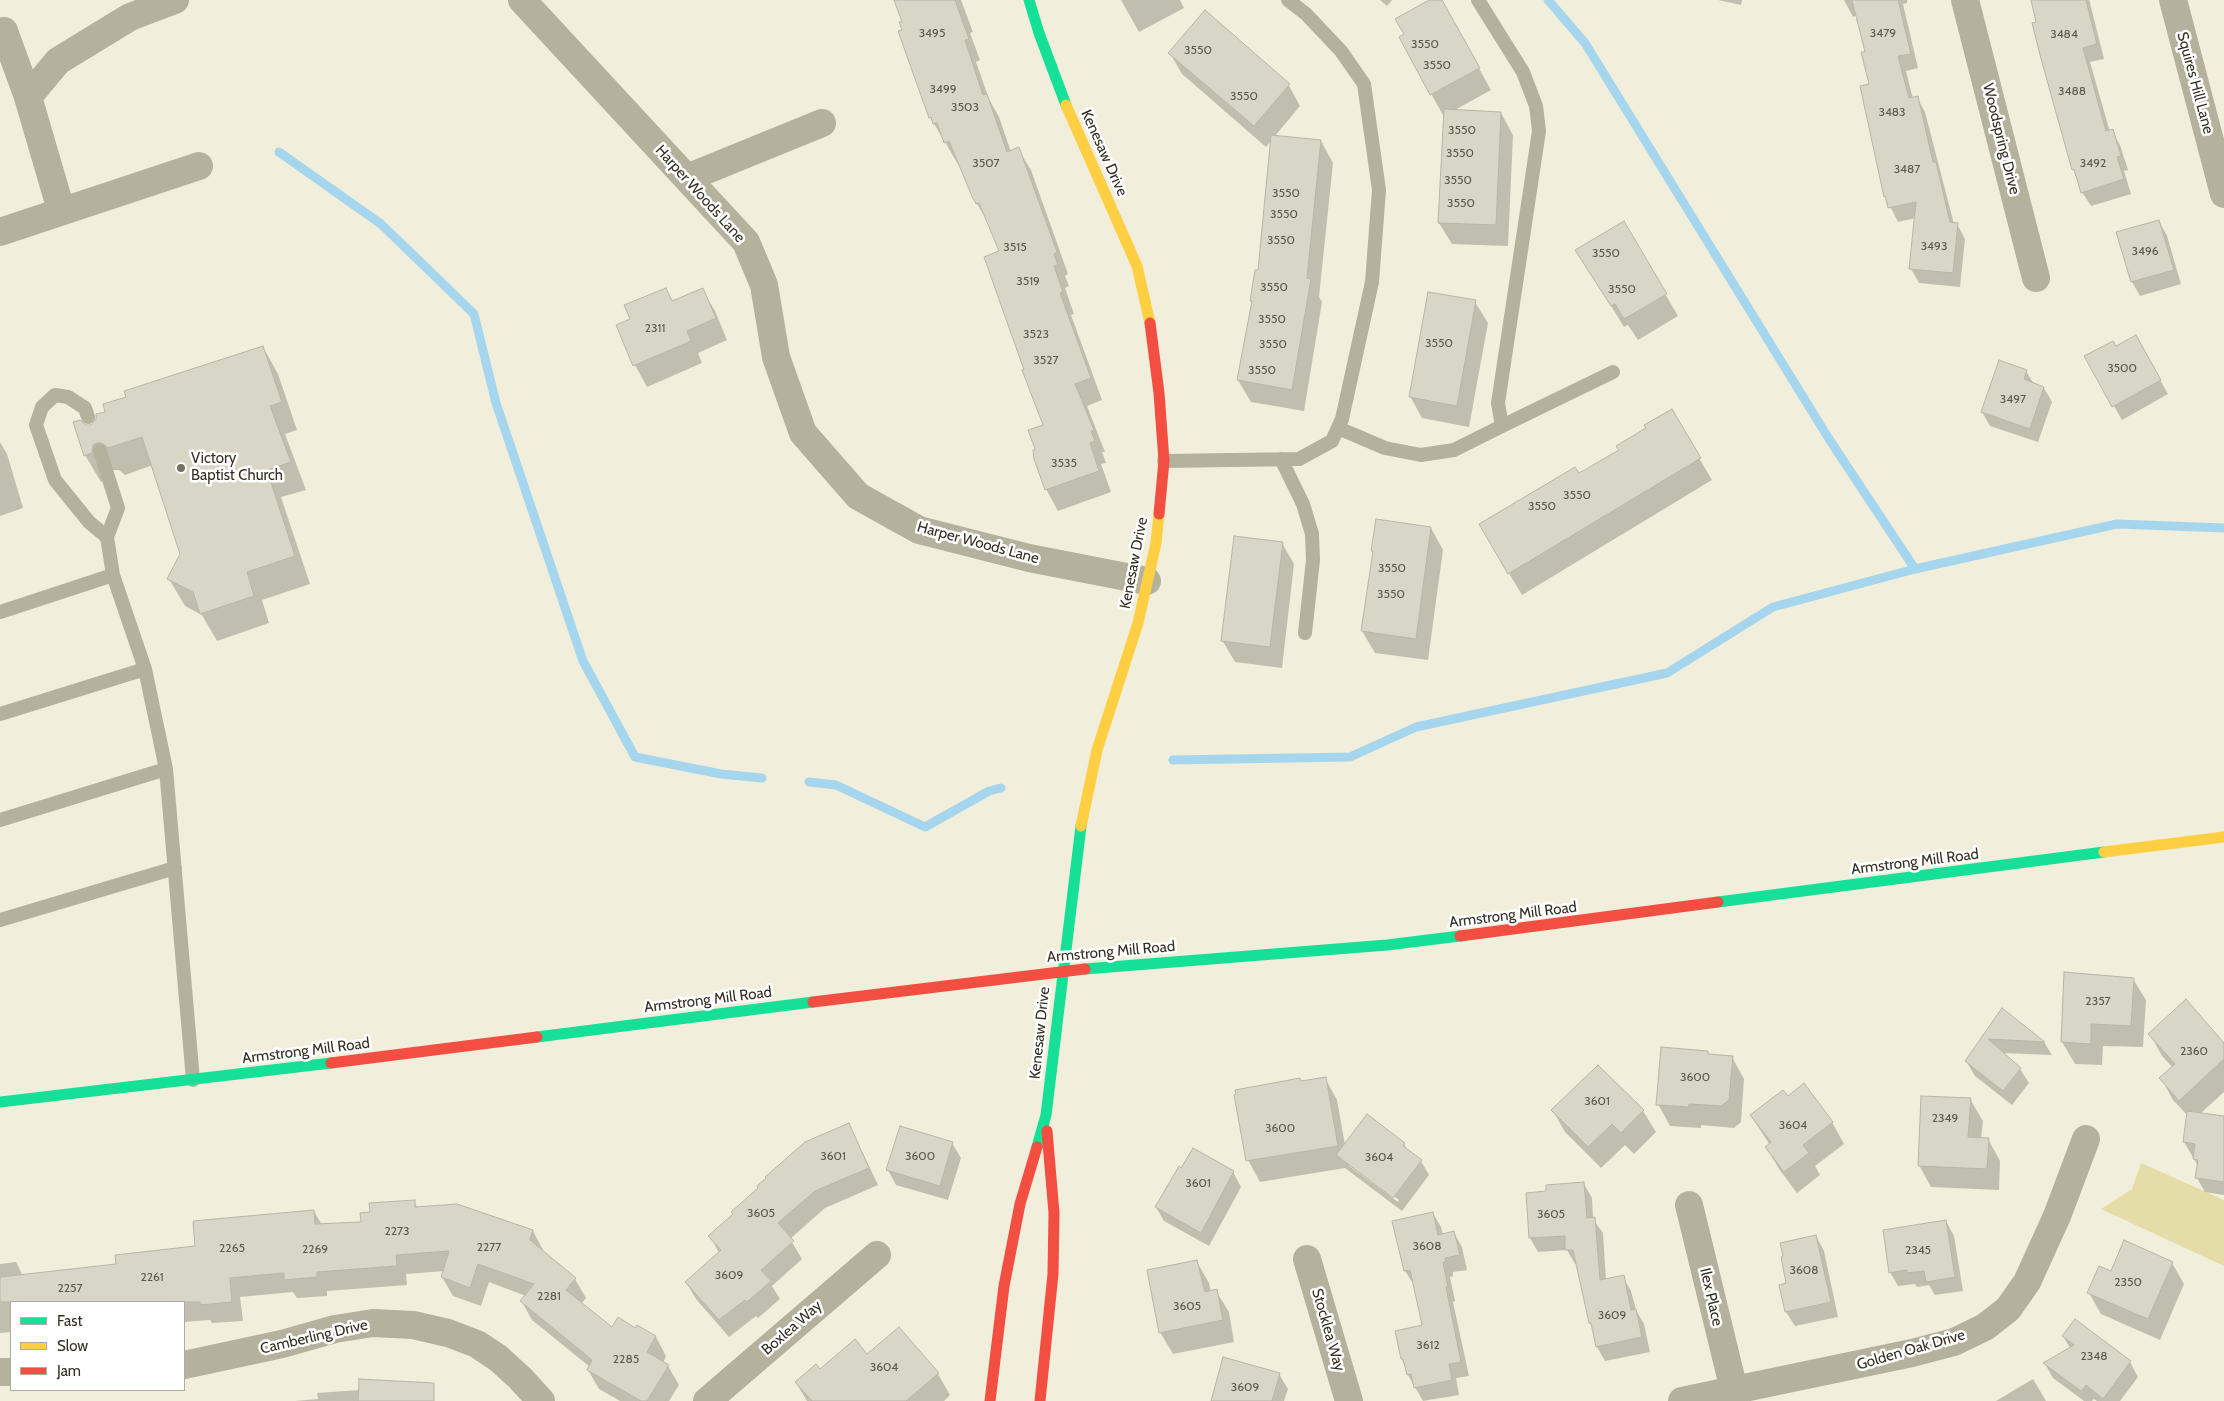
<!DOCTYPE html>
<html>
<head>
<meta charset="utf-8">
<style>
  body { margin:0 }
  #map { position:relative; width:2224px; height:1401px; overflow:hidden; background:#f1efdb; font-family:Cabin,sans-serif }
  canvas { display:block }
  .legend { position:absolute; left:10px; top:1301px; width:175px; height:90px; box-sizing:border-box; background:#fff; border:1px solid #adaca7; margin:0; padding:6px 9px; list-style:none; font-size:15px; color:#323022 }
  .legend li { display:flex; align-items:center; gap:10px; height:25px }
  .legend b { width:25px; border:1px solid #adaca7 }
</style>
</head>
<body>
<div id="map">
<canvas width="2224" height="1401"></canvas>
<ul class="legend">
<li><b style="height:6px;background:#16e098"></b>Fast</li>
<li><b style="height:6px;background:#ffcf43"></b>Slow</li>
<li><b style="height:6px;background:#f24e42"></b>Jam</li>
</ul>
</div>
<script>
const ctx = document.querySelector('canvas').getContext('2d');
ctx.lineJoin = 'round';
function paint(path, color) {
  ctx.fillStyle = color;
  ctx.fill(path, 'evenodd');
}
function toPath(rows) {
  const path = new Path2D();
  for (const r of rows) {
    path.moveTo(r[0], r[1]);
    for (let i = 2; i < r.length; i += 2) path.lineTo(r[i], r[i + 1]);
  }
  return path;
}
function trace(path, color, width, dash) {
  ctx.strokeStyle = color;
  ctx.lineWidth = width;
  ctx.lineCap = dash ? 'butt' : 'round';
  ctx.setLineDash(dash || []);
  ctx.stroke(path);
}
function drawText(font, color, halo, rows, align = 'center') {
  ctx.font = font + ' Cabin,sans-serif';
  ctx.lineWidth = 5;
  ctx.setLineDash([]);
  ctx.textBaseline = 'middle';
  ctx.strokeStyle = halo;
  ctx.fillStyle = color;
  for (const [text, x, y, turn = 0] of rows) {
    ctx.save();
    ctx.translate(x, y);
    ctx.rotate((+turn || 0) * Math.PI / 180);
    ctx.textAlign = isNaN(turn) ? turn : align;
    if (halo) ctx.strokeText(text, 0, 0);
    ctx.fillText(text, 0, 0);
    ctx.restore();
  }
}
const green = toPath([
  [2141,1163,2224,1200,2224,1266,2101,1209,2132,1189]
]);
const shadow = toPath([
  [902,0,961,0,973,32,970,33,980,60,976,62,989,99,999,117,1011,152,1018,149,1031,170,1068,274,1065,276,1069,286,1065,288,1074,314,1071,315,1102,400,1087,406,1105,452,1102,452,1106,463,1101,464,1111,492,1058,511,1046,489,1045,425,1026,371,1000,252,987,220,974,199,960,163,958,164,930,117,904,31],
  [1121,0,1180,0,1184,8,1139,32],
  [1380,0,1392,0,1387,6],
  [1431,0,1441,0,1491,90,1453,111,1501,113,1513,135,1508,246,1452,244,1439,223,1444,117,1400,37,1405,34],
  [1718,0,1742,0,1741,5],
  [1844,0,1907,0,1907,3,1903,4,1918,68,1906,71,1913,99,1917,98,1925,112,1954,224,1957,224,1965,239,1960,287,1919,283,1911,269,1916,218,1898,222,1885,196,1861,87,1871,85,1866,53,1857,15,1853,17],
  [2031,0,2089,0,2090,3,2104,59,2090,62,2110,132,2112,131,2120,145,2128,170,2124,171,2131,194,2091,206,2082,192,2073,169],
  [1170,53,1288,84,1300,106,1275,136,1321,141,1333,163,1319,297,1322,302,1304,411,1251,402,1238,380,1253,304,1251,300,1259,272,1272,140,1266,147,1182,74],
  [2159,221,2167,236,2181,284,2140,296,2132,282,2118,233],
  [1624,223,1678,316,1638,340,1628,325,1624,327,1590,272],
  [666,289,673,302,702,289,715,311,727,340,698,353,702,363,647,387,635,365,618,326,632,320],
  [1475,302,1488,323,1469,427,1422,418,1410,396],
  [2135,336,2168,394,2122,420,2086,357,2115,348],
  [263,347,278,374,297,430,285,434,306,490,281,497,310,584,262,600,269,623,217,641,202,615,185,606,169,579,182,554,153,465,125,475,119,470,113,470,107,480,101,482,85,455,85,427,92,426],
  [2026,371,2034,384,2044,388,2052,402,2038,442,1990,426,1982,412],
  [1671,411,1712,480,1522,595,1480,525,1578,475,1621,451],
  [0,442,7,454,23,508,0,516],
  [1431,528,1443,550,1428,660,1375,653,1362,631,1374,553,1373,551],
  [1282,543,1294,564,1282,668,1235,662,1222,640],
  [2133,979,2146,1000,2143,1047,2103,1046,2102,1065,2075,1064,2062,1042],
  [2002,1010,2044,1042,2052,1055,2002,1053,2020,1069,2029,1083,2012,1105,1975,1076,1966,1061],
  [2150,1034,2224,1045,2224,1092,2200,1114,2224,1117,2224,1195,2205,1192,2197,1178,2198,1166,2184,1142,2188,1116,2173,1100,2161,1078,2173,1068,2162,1056],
  [1708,1052,1709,1055,1732,1057,1744,1079,1741,1122,1734,1128,1701,1125,1701,1128,1670,1126,1658,1104],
  [1598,1067,1643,1111,1656,1132,1634,1154,1625,1145,1601,1168,1565,1132,1553,1111],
  [1325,1078,1337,1100,1345,1145,1404,1144,1408,1151,1421,1161,1429,1175,1402,1211,1345,1168,1260,1182,1248,1160,1301,1083],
  [1349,1163,1399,1200,1398,1202,1349,1166],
  [1787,1097,1832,1122,1844,1144,1815,1166,1820,1175,1797,1193,1779,1169,1766,1147,1770,1145,1751,1116],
  [1970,1099,1983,1121,1981,1139,1988,1139,2000,1161,1999,1190,1931,1187,1919,1165],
  [849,1124,878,1185,825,1208,790,1239,802,1259,772,1286,780,1299,758,1318,756,1316,729,1337,696,1299,686,1282,719,1253,710,1236],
  [952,1143,961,1158,948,1200,896,1185,888,1170],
  [1233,1172,1241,1187,1209,1246,1164,1221,1156,1207],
  [1584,1184,1592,1198,1593,1219,1603,1233,1606,1280,1623,1277,1631,1291,1636,1310,1644,1324,1650,1352,1605,1361,1597,1347,1594,1329,1590,1323,1578,1264,1575,1264,1567,1250,1538,1252,1530,1238,1527,1194,1548,1192],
  [414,1202,418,1208,533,1231,543,1250,543,1253,575,1279,586,1298,581,1304,612,1329,636,1330,638,1327,656,1337,666,1356,663,1363,668,1366,679,1385,669,1401,620,1401,599,1389,588,1370,590,1367,532,1320,522,1302,526,1296,489,1282,481,1306,453,1296,442,1277,444,1271,406,1274,407,1285,327,1291,327,1296,297,1298,293,1292,240,1297,243,1321,212,1323,210,1320,184,1322,184,1302,11,1302,11,1332,0,1333,0,1264,16,1262,23,1276,117,1265,196,1247,314,1211,322,1225,362,1223,371,1213],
  [1433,1213,1441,1227,1443,1235,1454,1233,1462,1247,1467,1270,1453,1272,1453,1276,1450,1277,1455,1301,1453,1302,1469,1376,1456,1378,1459,1395,1423,1401,1408,1375,1402,1359,1424,1326,1414,1285,1405,1271,1394,1222],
  [1946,1221,1954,1236,1963,1291,1935,1295,1929,1285,1917,1287,1915,1284,1898,1286,1890,1272],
  [1816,1236,1824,1251,1838,1317,1795,1326,1786,1312,1781,1285,1788,1284],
  [1197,1262,1209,1283,1211,1292,1216,1291,1229,1312,1234,1342,1173,1354,1160,1332],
  [2172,1263,2184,1284,2160,1340,2101,1314,2089,1293,2112,1273],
  [2063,1336,2130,1362,2138,1377,2120,1401,2097,1401,2094,1399,2092,1401,2084,1401,2053,1378,2045,1364,2070,1348],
  [867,1356,938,1374,950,1395,944,1401,807,1401,796,1383,820,1371],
  [1279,1374,1288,1389,1284,1401,1212,1401],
  [2033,1379,2046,1401,1996,1401],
  [360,1390,428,1401,295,1401,318,1399,317,1393]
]);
const stream = toPath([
  [1548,0,1585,43,1829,439,1915,569,2117,524,2224,528],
  [279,152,381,224,474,314,496,403,583,661,635,757,721,774,762,778],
  [1173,760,1350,757,1416,727,1667,673,1773,607,1915,569],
  [809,782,836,785,925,827,989,791,1001,788]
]);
const building = toPath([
  [894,0,955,0,969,39,965,40,983,95,987,94,1007,152,1019,147,1057,252,1054,254,1058,265,1054,266,1063,292,1060,293,1091,378,1075,384,1094,430,1091,431,1095,441,1090,443,1099,471,1045,490,1034,459,1033,450,1035,449,1028,430,1043,425,1022,370,1024,370,984,257,999,251,979,203,976,204,974,199,973,199,949,141,944,143,937,123,933,124,931,117,929,118,898,31,902,30,899,22,902,22,894,0],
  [1429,0,1442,0,1480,68,1430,95,1399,37,1404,34,1395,19,1429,0],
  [1852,0,1898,0,1911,54,1898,56,1909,98,1918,96,1933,162,1936,162,1950,222,1958,223,1953,273,1909,269,1916,202,1888,208,1885,196,1884,197,1860,86,1869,84,1861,52,1865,52,1852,0],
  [2031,0,2086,0,2097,44,2083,48,2106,131,2113,129,2121,156,2117,157,2124,179,2081,193,2074,169,2072,170,2040,55,2032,23,2036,22,2031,0],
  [1205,10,1290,84,1254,126,1168,53,1205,10],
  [1444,109,1501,112,1496,225,1438,223,1444,109],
  [1271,135,1321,140,1307,278,1311,279,1292,390,1237,380,1252,301,1250,301,1255,270,1258,270,1271,135],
  [2159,220,2174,270,2131,282,2116,232,2159,220],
  [1624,221,1667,294,1624,319,1615,304,1611,306,1575,250,1624,221],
  [666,288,672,301,703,288,716,318,687,331,691,341,633,366,616,325,630,319,624,305,666,288],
  [1428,292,1476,300,1457,406,1409,397,1428,292],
  [2136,335,2161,380,2112,407,2084,356,2113,341,2116,346,2136,335],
  [263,346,282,402,270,406,291,462,267,470,295,556,247,572,254,596,200,614,193,592,167,579,180,554,142,437,108,448,102,443,97,443,93,445,92,453,84,456,73,422,80,420,86,425,91,425,96,419,96,414,105,412,103,404,126,397,124,391,263,346],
  [1999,360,2027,370,2024,379,2044,387,2030,429,1981,412,1999,360],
  [1672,409,1701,458,1508,574,1479,524,1575,467,1579,473,1619,450,1616,446,1646,428,1644,425,1672,409],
  [1376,519,1431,527,1416,639,1361,631,1373,551,1371,551,1376,519],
  [1234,536,1283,542,1270,647,1221,641,1234,536],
  [2064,972,2134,978,2131,1026,2091,1024,2091,1044,2061,1042,2064,972],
  [2186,999,2224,1043,2224,1059,2179,1101,2159,1078,2175,1064,2148,1034,2186,999],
  [2002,1008,2045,1042,1988,1039,2021,1068,2003,1091,1965,1061,2002,1008],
  [1661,1047,1708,1051,1708,1054,1733,1056,1729,1100,1721,1106,1689,1104,1689,1107,1656,1105,1661,1047],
  [1598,1065,1644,1110,1621,1133,1612,1124,1588,1147,1551,1110,1598,1065],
  [1326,1077,1338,1146,1246,1161,1234,1095,1236,1094,1235,1090,1300,1078,1301,1081,1326,1077],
  [1804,1083,1833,1122,1803,1145,1809,1153,1784,1172,1765,1147,1771,1142,1750,1115,1783,1090,1788,1096,1804,1083],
  [1921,1096,1971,1098,1968,1137,1989,1138,1987,1169,1918,1166,1921,1096],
  [2187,1111,2224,1116,2224,1182,2195,1178,2198,1160,2193,1159,2195,1144,2183,1142,2187,1111],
  [1367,1114,1405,1143,1403,1146,1422,1160,1393,1198,1336,1155,1367,1114],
  [849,1123,869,1168,815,1191,778,1223,794,1241,761,1270,771,1281,747,1302,745,1300,719,1320,685,1282,721,1250,708,1236,733,1214,731,1212,758,1188,757,1186,766,1178,765,1177,805,1142,849,1123],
  [900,1126,953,1142,940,1186,886,1170,900,1126],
  [1193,1148,1234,1171,1201,1233,1155,1207,1179,1166,1181,1168,1193,1148],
  [1584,1182,1587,1218,1595,1217,1600,1280,1624,1275,1631,1310,1636,1309,1642,1337,1596,1347,1591,1323,1589,1323,1573,1250,1565,1250,1565,1236,1529,1238,1526,1193,1546,1191,1546,1185,1584,1182],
  [415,1200,415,1207,457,1204,533,1230,530,1240,576,1278,566,1290,612,1327,618,1317,635,1328,637,1325,656,1336,647,1352,669,1365,647,1401,641,1401,587,1370,592,1360,520,1301,534,1284,478,1264,470,1288,441,1277,449,1251,396,1255,397,1266,317,1272,317,1277,284,1280,284,1273,230,1278,232,1302,200,1305,200,1302,0,1302,0,1277,116,1264,115,1255,195,1246,193,1221,314,1210,315,1224,361,1222,360,1213,370,1212,369,1203,415,1200],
  [1433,1212,1438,1235,1454,1231,1460,1255,1445,1258,1446,1262,1443,1262,1448,1287,1446,1287,1461,1362,1449,1364,1452,1380,1414,1388,1411,1374,1407,1375,1403,1359,1401,1359,1395,1331,1422,1325,1410,1270,1404,1271,1392,1221,1433,1212],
  [1946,1220,1955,1277,1926,1282,1924,1271,1907,1273,1907,1270,1889,1273,1883,1230,1946,1220],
  [1816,1235,1831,1302,1785,1312,1779,1285,1786,1283,1781,1257,1783,1256,1780,1243,1816,1235],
  [2124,1240,2173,1262,2148,1319,2087,1293,2099,1266,2111,1271,2124,1240],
  [1197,1260,1205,1292,1217,1289,1223,1320,1159,1333,1147,1270,1197,1260],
  [2075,1319,2131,1361,2103,1399,2086,1385,2081,1391,2043,1363,2074,1345,2062,1336,2075,1319],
  [899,1327,939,1373,906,1401,812,1401,795,1382,816,1364,820,1369,855,1339,867,1354,899,1327],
  [1223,1357,1280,1373,1272,1401,1211,1401,1223,1357],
  [359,1379,434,1383,434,1401,358,1401,359,1379]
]);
const lane = toPath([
  [1478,0,1523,72,1536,106,1539,131,1498,403,1502,426,1613,372],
  [88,417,85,408,68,397,55,395,42,407,36,425,55,480,89,522,107,537],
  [1338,428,1385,448,1421,455,1454,450,1502,426],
  [100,451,118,508,107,537,113,575,145,669,166,769,193,1080],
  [1281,459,1303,504,1312,534,1313,560,1305,633],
  [1164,461,1299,459,1332,441,1342,419,1372,282,1379,190,1364,84,1341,51,1306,14,1288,0],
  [0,612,113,575],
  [0,714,145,669],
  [0,820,166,769],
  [0,920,175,868]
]);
const street = toPath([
  [522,0,746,242,764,285,776,357,803,433,858,496,919,530,1029,558,1147,581],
  [1965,0,2036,278],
  [2173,0,2224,194],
  [4,31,28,97,61,210],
  [28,97,58,61,130,17,175,0],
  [687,178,822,123],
  [0,232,199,166],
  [1689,1205,1734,1390],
  [1307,1259,1349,1401],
  [184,1365,282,1344,335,1329,373,1323,413,1325,448,1333,477,1344,498,1358,520,1378,541,1401],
  [0,1372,11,1372],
  [707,1401,877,1255],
  [1682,1401,1912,1353,1954,1342,1985,1327,2008,1309,2027,1282,2057,1216,2086,1139]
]);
const fast = toPath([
  [1029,0,1039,33,1066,105],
  [1718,902,2104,852],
  [1085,969,1387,945,1460,936],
  [537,1037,813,1002],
  [0,1102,331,1063],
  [1037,1147,1046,1115,1081,826]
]);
const slow = toPath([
  [1066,105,1137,266,1150,323],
  [1081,826,1097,750,1138,623,1156,543,1159,514],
  [2104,852,2224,837]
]);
const jam = toPath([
  [1150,323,1159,393,1164,461,1159,514],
  [1460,936,1718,902],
  [813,1002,1085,969],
  [331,1063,537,1037],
  [990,1401,1004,1286,1020,1204,1037,1147],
  [1040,1401,1053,1274,1054,1213,1047,1131]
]);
const markers = [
  [181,468,5,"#757363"]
];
const numberNames = [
  ["3495",932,33],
  ["3479",1883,33],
  ["3484",2064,34],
  ["3550",1425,44],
  ["3550",1198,50],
  ["3550",1437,65],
  ["3499",943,89],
  ["3488",2072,91],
  ["3550",1244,96],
  ["3503",965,107],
  ["3483",1892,112],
  ["3550",1462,130],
  ["3550",1460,153],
  ["3507",986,163],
  ["3492",2093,163],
  ["3487",1907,169],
  ["3550",1458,180],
  ["3550",1286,193],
  ["3550",1461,203],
  ["3550",1284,214],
  ["3550",1281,240],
  ["3493",1934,246],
  ["3515",1015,247],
  ["3496",2145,251],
  ["3550",1606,253],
  ["3519",1028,281],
  ["3550",1274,287],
  ["3550",1622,289],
  ["3550",1272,319],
  ["2311",655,328],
  ["3523",1036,334],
  ["3550",1439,343],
  ["3550",1273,344],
  ["3527",1046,360],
  ["3500",2122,368],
  ["3550",1262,370],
  ["3497",2013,399],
  ["3535",1064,463],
  ["3550",1577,495],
  ["3550",1542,506],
  ["3550",1392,568],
  ["3550",1391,594],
  ["2357",2098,1001],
  ["2360",2194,1051],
  ["3600",1695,1077],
  ["3601",1597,1101],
  ["2349",1945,1118],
  ["3604",1793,1125],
  ["3600",1280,1128],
  ["3601",833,1156],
  ["3600",920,1156],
  ["3604",1379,1157],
  ["3601",1198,1183],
  ["3605",761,1213],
  ["3605",1551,1214],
  ["2273",397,1231],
  ["3608",1427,1246],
  ["2277",489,1247],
  ["2265",232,1248],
  ["2269",315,1249],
  ["2345",1918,1250],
  ["3608",1804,1270],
  ["3609",729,1275],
  ["2261",152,1277],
  ["2350",2128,1282],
  ["2257",70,1288],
  ["2281",549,1296],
  ["3605",1187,1306],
  ["3609",1612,1315],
  ["3612",1428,1345],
  ["2348",2094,1356],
  ["2285",626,1359],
  ["3604",884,1367],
  ["3609",1245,1387]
];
const streetNames = [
  ["Squires Hill Lane",2195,83,75],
  ["Woodspring Drive",2001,139,76],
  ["Kenesaw Drive",1104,153,66],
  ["Harper Woods Lane",700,194,48],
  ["Harper Woods Lane",978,543,15],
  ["Kenesaw Drive",1134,563,-79],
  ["Armstrong Mill Road",1915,862,-7],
  ["Armstrong Mill Road",1513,915,-7],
  ["Armstrong Mill Road",1111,952,-5],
  ["Armstrong Mill Road",708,1000,-7],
  ["Kenesaw Drive",1040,1033,-84],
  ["Armstrong Mill Road",306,1051,-7],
  ["Ilex Place",1711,1297,77],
  ["Boxlea Way",792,1328,-41],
  ["Stocklea Way",1328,1330,74],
  ["Camberling Drive",314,1337,-13],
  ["Golden Oak Drive",1911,1350,-16]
];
const poiNames = [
  ["Victory",191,459],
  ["Baptist Church",191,476]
];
paint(green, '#e4dda8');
paint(shadow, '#0003');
trace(stream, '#a6d6ed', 9);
paint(building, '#d8d6c6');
trace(building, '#b7b5a6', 1);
trace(lane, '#b4b19d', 14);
trace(street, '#b4b19d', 28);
trace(fast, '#16e098', 11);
trace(slow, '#ffcf43', 11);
trace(jam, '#f24e42', 11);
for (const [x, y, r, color] of markers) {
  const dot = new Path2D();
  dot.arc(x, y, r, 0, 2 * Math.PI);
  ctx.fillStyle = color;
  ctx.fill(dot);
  trace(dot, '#fff', 2);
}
drawText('12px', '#5c5a4b', null, numberNames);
drawText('15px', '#323022', '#fff', streetNames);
drawText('15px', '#323022', '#fff', poiNames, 'left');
</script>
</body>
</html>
